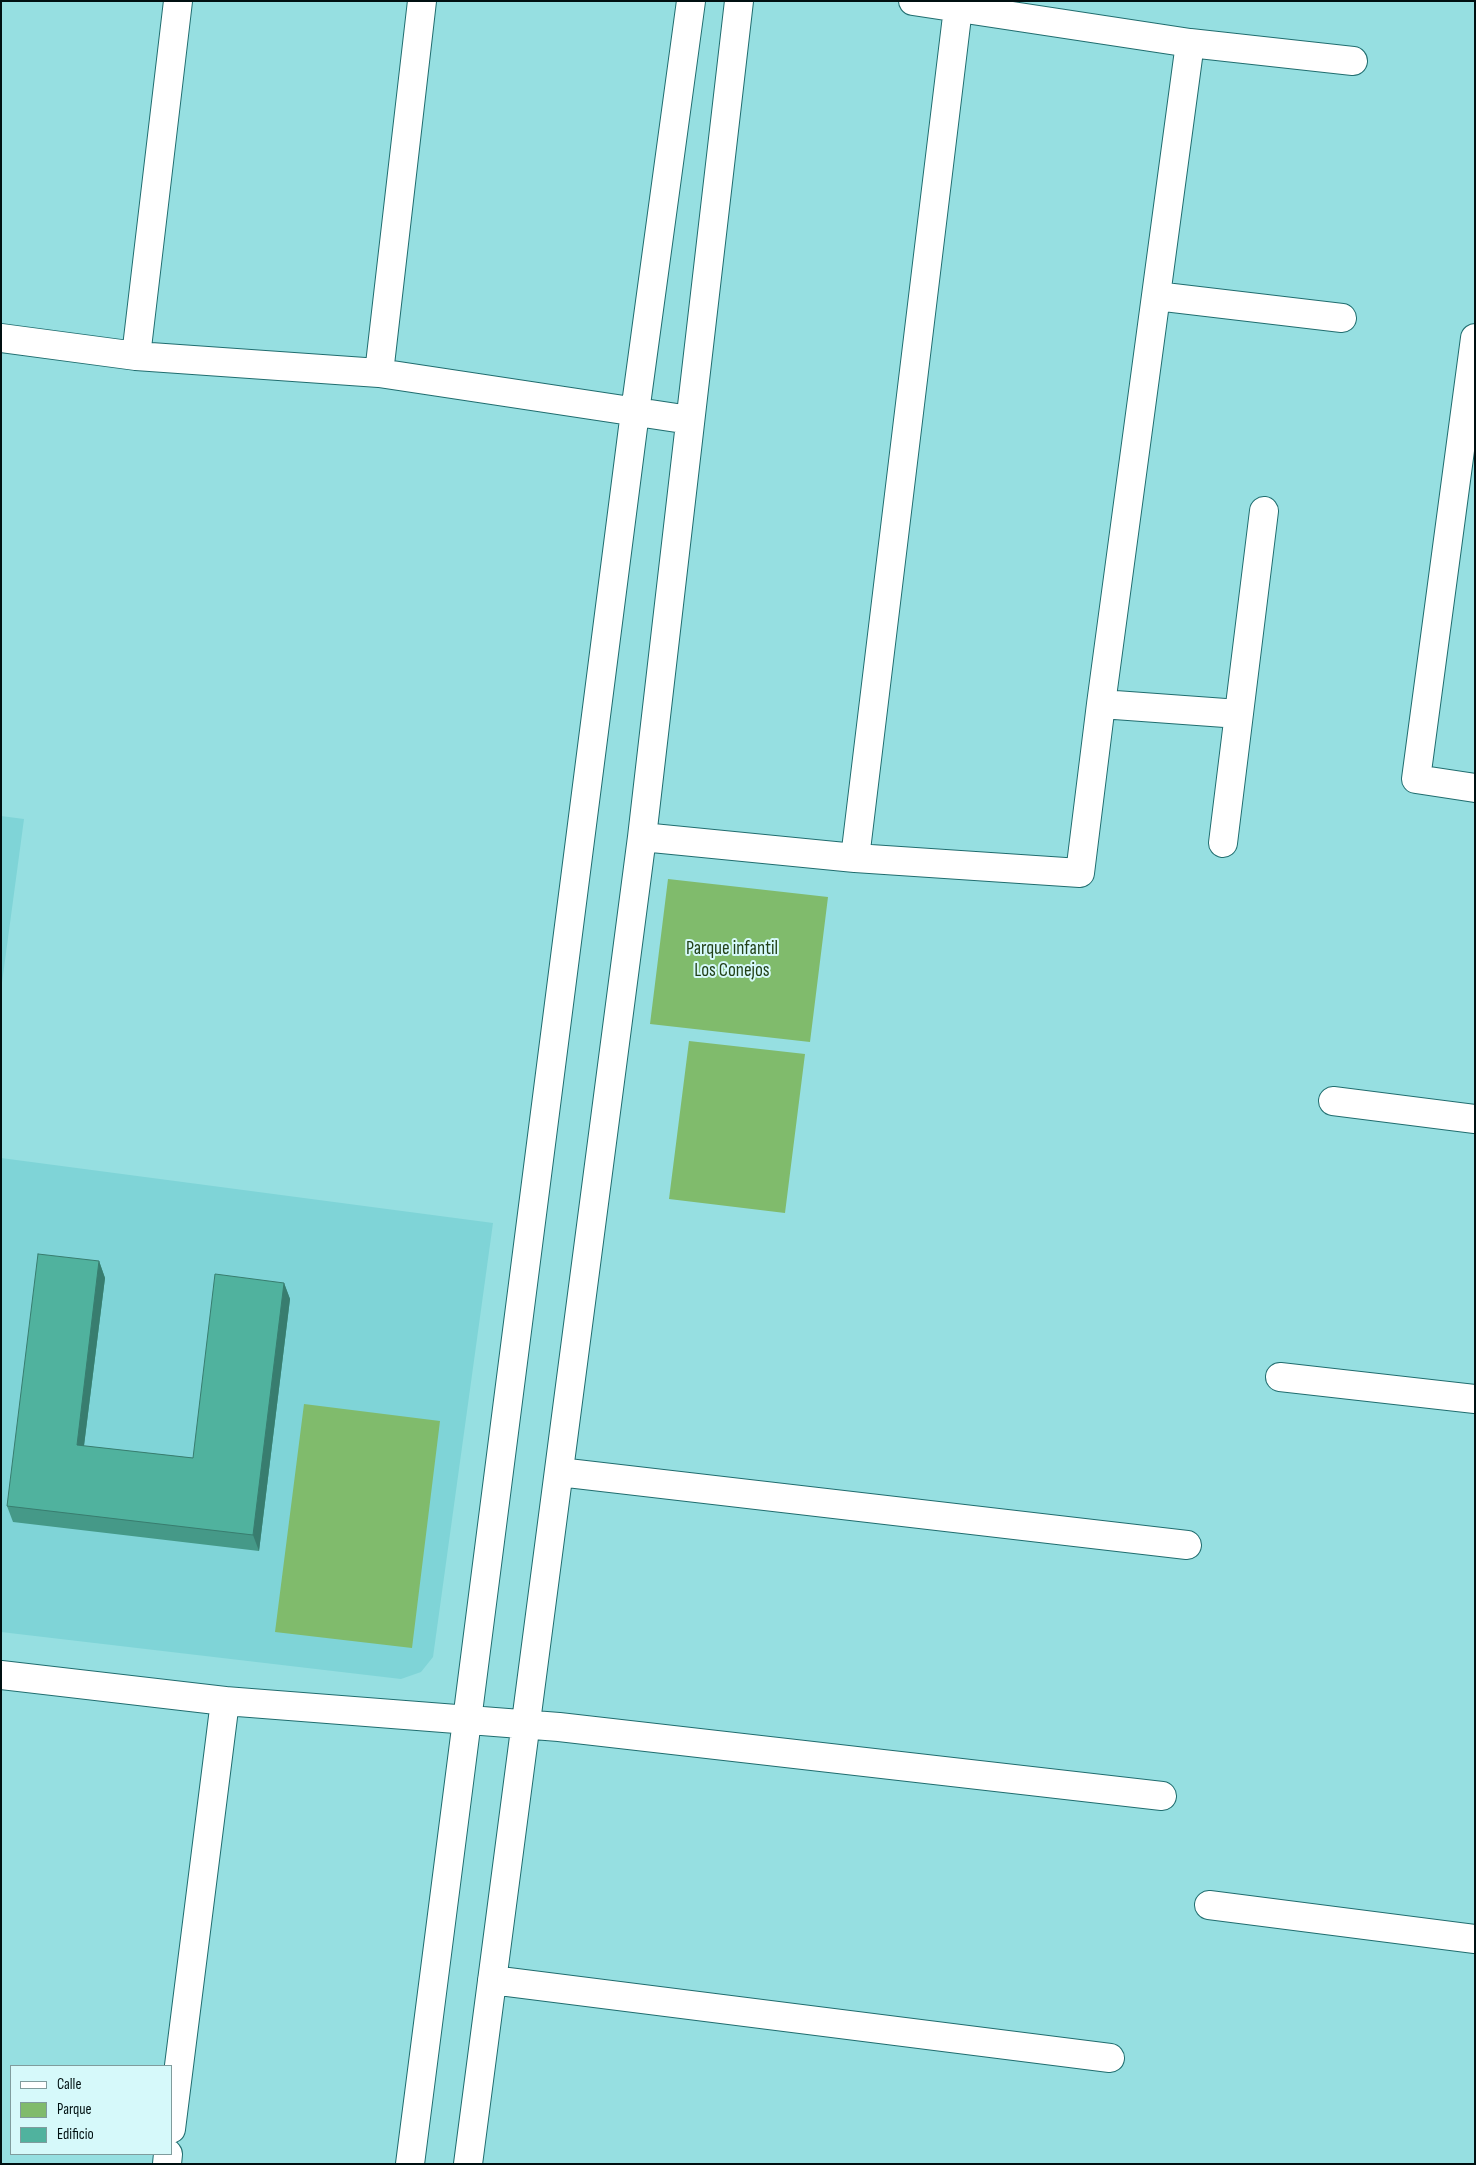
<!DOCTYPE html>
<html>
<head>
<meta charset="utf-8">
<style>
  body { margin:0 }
  #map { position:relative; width:1476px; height:2165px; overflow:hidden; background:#96dfe1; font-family:"Sofia Sans Condensed",sans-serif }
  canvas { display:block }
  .frame { position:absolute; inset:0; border:2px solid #001011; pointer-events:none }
  .legend { position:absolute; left:10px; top:2065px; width:162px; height:90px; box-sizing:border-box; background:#d6f9fa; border:1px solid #809c9d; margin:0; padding:6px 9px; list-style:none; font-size:15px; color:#001011 }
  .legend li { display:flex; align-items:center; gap:10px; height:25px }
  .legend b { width:25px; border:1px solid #809c9d }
</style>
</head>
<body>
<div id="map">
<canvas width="1476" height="2165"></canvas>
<div class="frame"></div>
<ul class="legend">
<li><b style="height:6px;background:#fff"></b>Calle</li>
<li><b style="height:14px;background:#80bb6c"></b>Parque</li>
<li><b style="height:14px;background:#50b29e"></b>Edificio</li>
</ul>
</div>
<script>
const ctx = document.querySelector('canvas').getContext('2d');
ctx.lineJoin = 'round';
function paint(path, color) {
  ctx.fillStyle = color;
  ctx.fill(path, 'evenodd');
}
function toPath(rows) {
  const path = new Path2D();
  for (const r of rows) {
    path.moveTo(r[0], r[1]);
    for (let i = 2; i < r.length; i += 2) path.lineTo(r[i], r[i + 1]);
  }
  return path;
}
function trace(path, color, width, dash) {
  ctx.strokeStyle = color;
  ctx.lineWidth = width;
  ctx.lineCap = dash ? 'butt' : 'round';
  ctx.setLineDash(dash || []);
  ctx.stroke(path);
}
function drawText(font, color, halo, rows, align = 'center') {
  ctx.font = font + ' "Sofia Sans Condensed",sans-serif';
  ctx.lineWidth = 4;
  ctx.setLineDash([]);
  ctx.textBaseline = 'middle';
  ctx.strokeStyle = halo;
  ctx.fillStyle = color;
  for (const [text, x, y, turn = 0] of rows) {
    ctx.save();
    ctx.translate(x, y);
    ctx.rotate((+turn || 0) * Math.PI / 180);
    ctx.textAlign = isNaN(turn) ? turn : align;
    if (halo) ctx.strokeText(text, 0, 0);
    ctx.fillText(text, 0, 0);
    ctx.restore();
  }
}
const built = toPath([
  [1,816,24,819,1,990],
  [1,1158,493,1223,433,1657,421,1672,401,1679,1,1632]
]);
const green = toPath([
  [668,879,828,897,810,1042,650,1024],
  [689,1041,805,1054,785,1213,669,1199],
  [304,1404,440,1421,412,1648,275,1632]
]);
const street = toPath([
  [913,1,1190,43,1353,61],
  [1156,296,1342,318],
  [1,338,136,356,379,373,690,420],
  [1475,338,1416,779,1475,788],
  [136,356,178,1],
  [379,373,422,1],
  [1101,704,1239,714],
  [642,837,855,858,1080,873,1101,704,1190,43],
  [1223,843,1264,511],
  [855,858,958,8],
  [1333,1101,1475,1119],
  [1280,1377,1475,1399],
  [559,1472,1187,1545],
  [1,1675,225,1701,559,1727,1162,1796],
  [1209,1905,1475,1939],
  [492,1980,1110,2058],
  [171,2129,225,1701],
  [167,2164,168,2154],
  [410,2164,635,412,691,1],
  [468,2164,642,837,739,1]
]);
const wall = toPath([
  [99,1261,105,1278,84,1446,193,1458,284,1283,290,1299,259,1551,13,1522,7,1506]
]);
const shadedWall = toPath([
  [99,1261,105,1278,82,1461,77,1445],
  [284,1283,290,1299,259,1551,253,1535]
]);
const building = toPath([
  [38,1254,99,1261,77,1445,193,1458,215,1274,284,1283,253,1535,7,1506,38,1254]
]);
const parkNames = [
  ["Parque infantil",732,949],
  ["Los Conejos",732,971]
];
paint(built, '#7fd4d7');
paint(green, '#80bb6c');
trace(street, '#206d6f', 30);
trace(street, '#fff', 28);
paint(wall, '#459988');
paint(shadedWall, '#387d6f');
paint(building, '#50b29e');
trace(building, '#387d6f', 1);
drawText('19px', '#224117', '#d6f9fa', parkNames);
</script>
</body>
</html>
